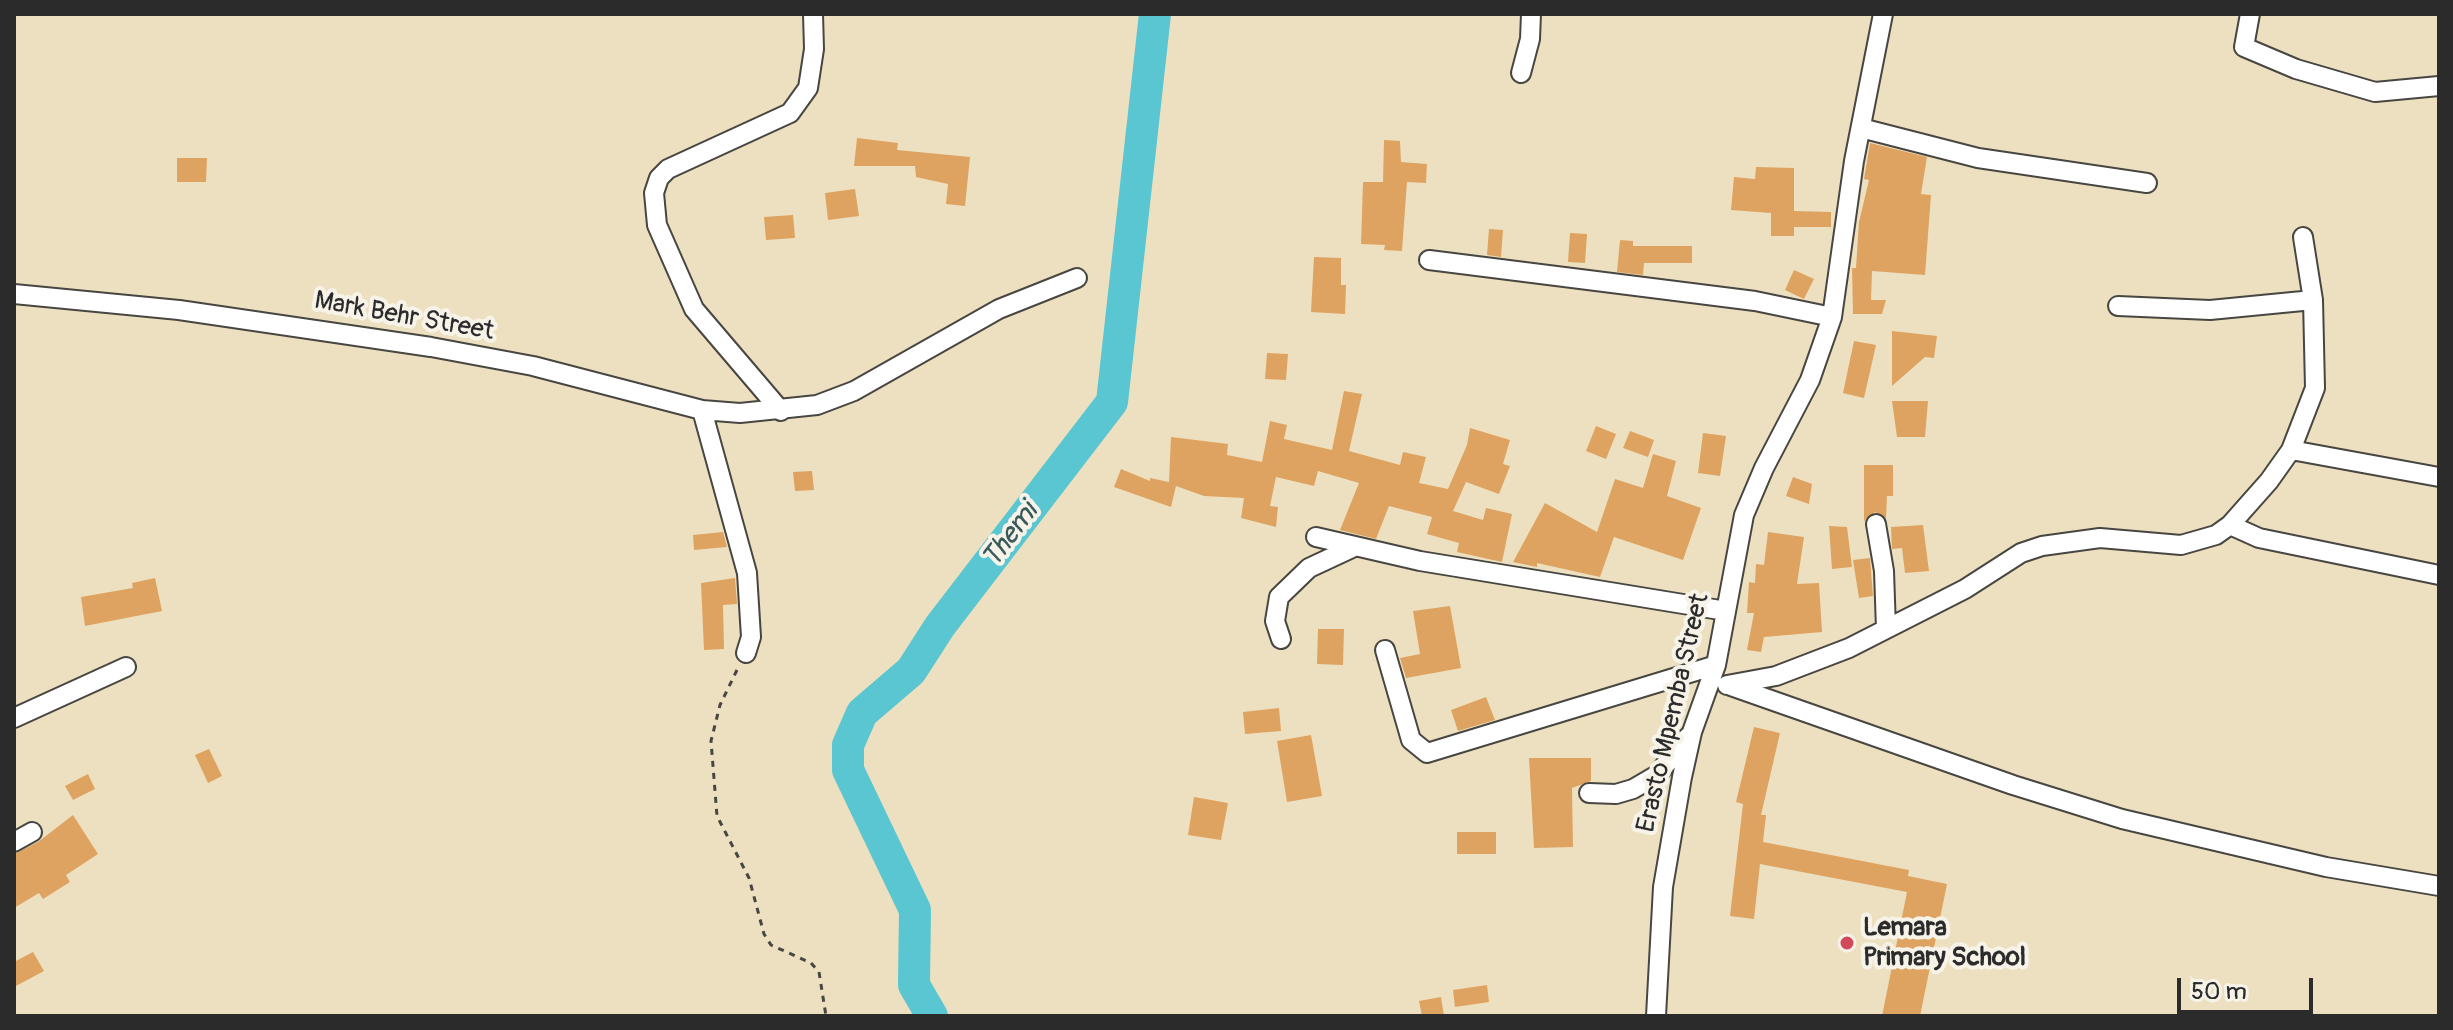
<!DOCTYPE html>
<html>
<head>
<meta charset="utf-8">
<style>
  body { margin:0 }
  #map { position:relative; width:2453px; height:1030px; overflow:hidden; background:#ede0c0; font-family:Pangolin,sans-serif }
  canvas { display:block }
  .frame { position:absolute; inset:0; border:16px solid #2b2b2b; pointer-events:none }
  .scale { position:absolute; left:2177px; top:978px; width:136px; height:36px; box-sizing:border-box; border:4px solid #2b2b2b; border-top:0; padding-left:10px; font-size:24px; line-height:28px; white-space:nowrap; color:#2b2b2b; -webkit-text-stroke:6px #f7f3e8; paint-order:stroke }
</style>
</head>
<body>
<div id="map">
<canvas width="2453" height="1030"></canvas>
<div class="frame"></div>
<div class="scale">50 m</div>
</div>
<script>
const ctx = document.querySelector('canvas').getContext('2d');
ctx.lineJoin = 'round';
function toPath(rows) {
  const path = new Path2D();
  for (const r of rows) {
    path.moveTo(r[0], r[1]);
    for (let i = 2; i < r.length; i += 2) path.lineTo(r[i], r[i + 1]);
  }
  return path;
}
function trace(path, color, width, dash) {
  ctx.strokeStyle = color;
  ctx.lineWidth = width;
  ctx.lineCap = dash ? 'butt' : 'round';
  ctx.setLineDash(dash || []);
  ctx.stroke(path);
}
function paint(path, color) {
  ctx.fillStyle = color;
  ctx.fill(path, 'evenodd');
}
function drawText(font, color, halo, rows, align = 'center') {
  ctx.font = font + ' Pangolin,sans-serif';
  ctx.lineWidth = 8;
  ctx.setLineDash([]);
  ctx.textBaseline = 'middle';
  ctx.strokeStyle = halo;
  ctx.fillStyle = color;
  for (const [text, x, y, turn = 0] of rows) {
    ctx.save();
    ctx.translate(x, y);
    ctx.rotate((+turn || 0) * Math.PI / 180);
    ctx.textAlign = isNaN(turn) ? turn : align;
    if (halo) ctx.strokeText(text, 0, 0);
    ctx.fillText(text, 0, 0);
    ctx.restore();
  }
}
const river = toPath([
  [932,1016,914,985,915,910,848,770,848,745,862,713,911,671,940,626,1112,402,1155,14]
]);
const building = toPath([
  [857,138,898,143,897,150,970,157,965,206,946,204,948,184,916,177,915,166,854,166],
  [1384,140,1400,141,1401,162,1427,164,1426,183,1407,182,1402,251,1384,250,1385,245,1361,244,1363,182,1383,182],
  [1870,143,1927,157,1921,194,1931,195,1925,275,1872,271,1871,300,1886,300,1882,314,1853,314,1852,268,1856,268,1859,222,1869,180,1864,179],
  [177,158,207,158,206,182,177,182],
  [1756,167,1794,168,1794,211,1831,212,1831,227,1794,227,1794,236,1771,236,1771,213,1731,210,1734,177,1755,179],
  [855,189,859,216,828,220,825,193],
  [793,215,795,238,766,240,764,217],
  [1489,229,1503,230,1501,257,1487,255],
  [1570,233,1587,234,1585,263,1568,262],
  [1620,240,1633,241,1633,246,1692,246,1692,263,1644,263,1643,275,1617,272],
  [1314,257,1341,258,1341,285,1346,285,1345,314,1311,312],
  [1794,270,1814,279,1804,299,1785,290],
  [1892,331,1937,336,1934,358,1925,357,1892,386],
  [1854,341,1876,345,1864,398,1843,393],
  [1267,353,1288,354,1286,380,1265,379],
  [1344,391,1362,394,1349,451,1400,465,1403,452,1426,457,1419,483,1448,489,1467,445,1470,428,1510,440,1503,464,1510,466,1499,494,1466,482,1453,511,1483,520,1486,508,1512,514,1502,562,1457,552,1459,543,1427,534,1432,517,1389,506,1376,539,1340,530,1359,483,1318,471,1314,486,1276,477,1270,506,1278,507,1276,527,1241,518,1244,498,1204,496,1176,486,1171,507,1114,487,1121,469,1150,481,1150,478,1169,482,1171,437,1228,444,1227,455,1262,462,1270,421,1287,425,1284,439,1332,450],
  [1892,401,1928,401,1925,437,1897,437],
  [1596,426,1616,434,1606,459,1586,451],
  [1630,431,1654,440,1648,457,1623,448],
  [1703,433,1726,436,1720,476,1698,473],
  [1653,454,1676,461,1667,496,1701,508,1683,560,1614,537,1600,577,1537,563,1537,567,1513,562,1545,503,1597,532,1615,479,1643,488],
  [1864,465,1893,465,1893,496,1887,496,1886,518,1875,512,1864,521],
  [812,471,814,490,795,491,793,472],
  [1793,477,1812,484,1809,504,1786,496],
  [1923,525,1929,571,1905,573,1902,548,1892,549,1891,527],
  [1829,526,1847,527,1852,567,1832,569],
  [723,532,727,547,694,550,693,535],
  [1768,532,1804,537,1797,584,1819,583,1822,632,1764,637,1761,652,1747,650,1754,613,1747,613,1749,582,1755,583,1756,564,1764,565],
  [1870,558,1873,596,1859,598,1853,560],
  [155,578,162,611,85,626,81,597,133,588,132,583],
  [735,578,737,604,723,605,724,649,704,650,701,583],
  [1450,606,1461,668,1406,678,1400,658,1420,654,1413,611],
  [1318,629,1344,629,1343,665,1317,664],
  [1486,697,1495,720,1458,731,1451,710],
  [1279,708,1281,731,1245,734,1243,712],
  [1754,727,1780,733,1761,815,1766,815,1763,842,1909,870,1908,876,1947,884,1920,1016,1882,1016,1907,892,1760,864,1754,919,1730,916,1743,804,1736,802],
  [1311,735,1322,796,1287,802,1277,741],
  [209,749,222,776,208,783,195,755],
  [1529,758,1591,758,1591,781,1572,788,1573,847,1534,848],
  [88,774,95,789,73,800,65,786],
  [1194,797,1228,803,1221,840,1188,835],
  [73,815,98,854,66,875,70,882,43,899,39,893,14,908,14,854,38,842],
  [1457,832,1496,832,1496,854,1457,854],
  [33,952,44,971,14,987,14,962],
  [1487,985,1489,1002,1455,1007,1453,990],
  [1441,997,1444,1016,1422,1016,1419,1001]
]);
const path = toPath([
  [737,670,720,705,711,741,717,816,749,878,764,934,771,945,811,963,819,972,826,1016]
]);
const minor = toPath([
  [2250,14,2244,47,2296,69,2375,92,2439,86],
  [1521,73,1530,39,1531,14],
  [1861,128,1978,158,2147,183],
  [1429,260,1755,301,1832,317],
  [14,294,179,310,431,347,533,366,702,410,740,413,817,405,854,391,999,309,1077,278],
  [2118,306,2210,310,2313,300],
  [702,410,747,573,751,637,746,653],
  [781,411,694,309,657,225,654,193,659,178,668,169,790,113,808,88,814,49,813,14],
  [2291,450,2439,477],
  [1876,524,1884,571,1886,629],
  [2230,525,2259,538,2439,575],
  [1316,537,1420,561,1726,611],
  [1281,639,1275,621,1279,597,1309,568,1354,547],
  [1385,650,1411,740,1427,753,1716,665],
  [1727,685,1776,676,1849,648,1965,589,2021,553,2042,546,2100,538,2181,545,2216,535,2230,525,2269,481,2291,450,2315,388,2313,300,2303,237],
  [1731,686,2013,785,2122,819,2326,867,2439,886],
  [14,718,126,667],
  [1589,793,1616,794,1633,789,1657,775,1688,737],
  [14,842,32,832],
  [1656,1016,1663,887,1682,777,1692,732,1716,665,1744,515,1764,468,1810,380,1832,317,1854,161,1883,14]
]);
const markers = [
  [1847,943,8,"#d1495b"]
];
const streetNames = [
  ["Mark Behr Street",404,317,10],
  ["Erasto Mpemba Street",1674,713,-77]
];
const poiNames = [
  ["Lemara",1863,928],
  ["Primary School",1863,958]
];
const waterNames = [
  ["Themi",1011,536,-53]
];
trace(river, '#59c6d1', 32);
paint(building, '#dea360');
trace(minor, '#484641', 22);
trace(path, '#484641', 3, [6, 6]);
trace(minor, '#fff', 18);
for (const [x, y, r, color] of markers) {
  const dot = new Path2D();
  dot.arc(x, y, r, 0, 2 * Math.PI);
  ctx.fillStyle = color;
  ctx.fill(dot);
  trace(dot, '#f7f3e8', 3);
}
drawText('26px', '#2b2b2b', '#f7f3e8', streetNames);
drawText('bold 26px', '#2b2b2b', '#f7f3e8', poiNames, 'left');
drawText('italic 28px', '#395a5d', '#f7f3e8', waterNames);
</script>
</body>
</html>
